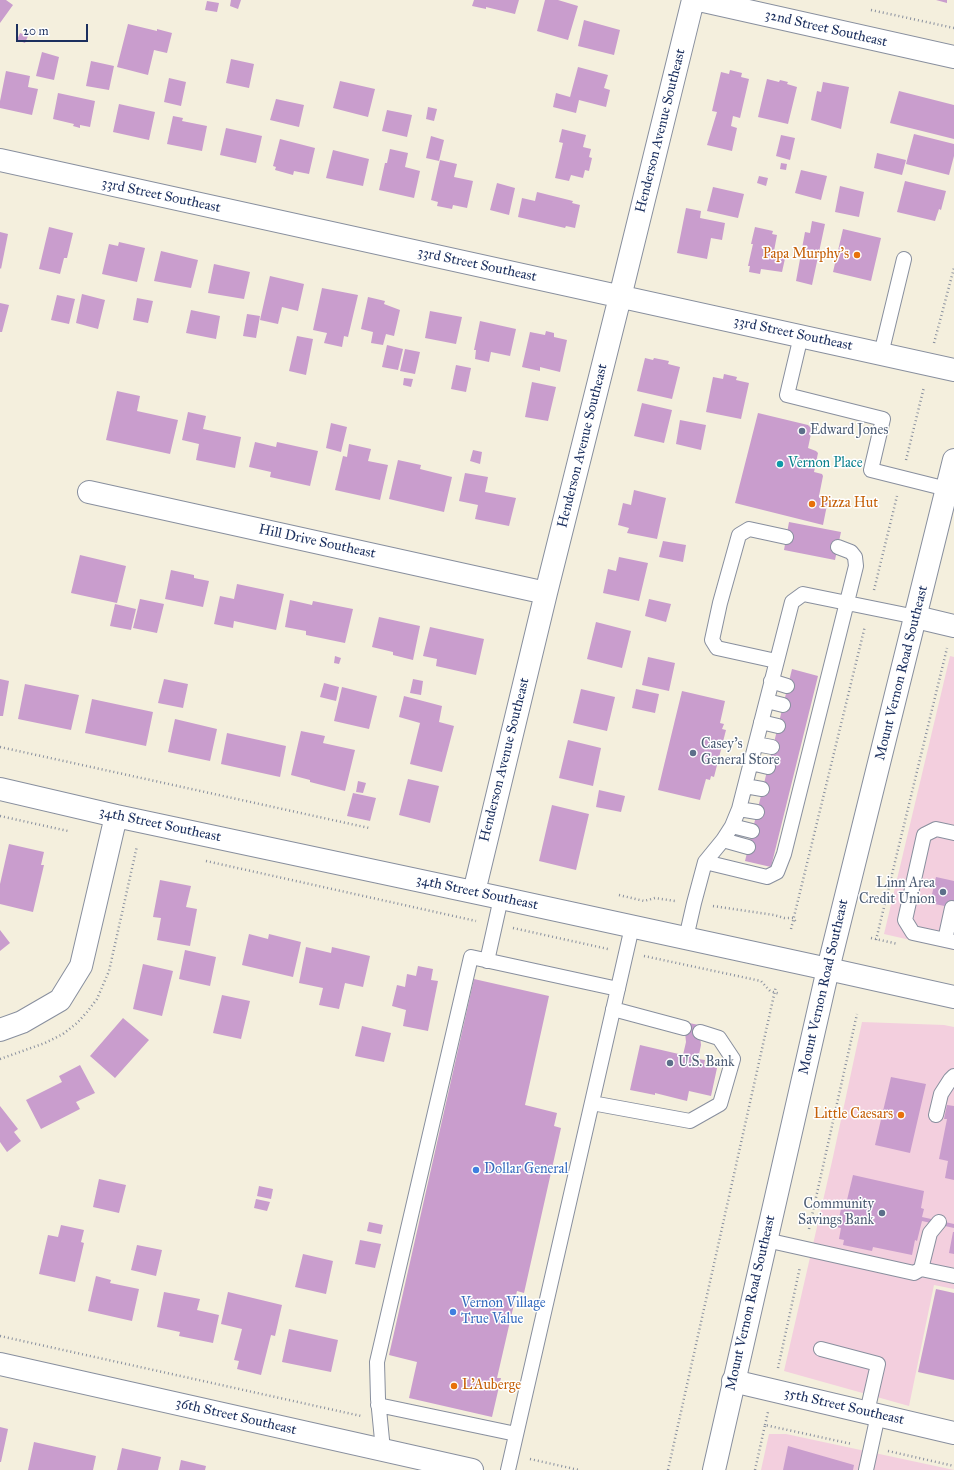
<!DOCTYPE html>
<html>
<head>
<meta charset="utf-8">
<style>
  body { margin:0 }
  #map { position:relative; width:954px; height:1470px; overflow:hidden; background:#f4efdd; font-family:"IM FELL Great Primer",serif }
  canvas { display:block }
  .scale { position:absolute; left:16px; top:24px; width:72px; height:18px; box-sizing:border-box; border:2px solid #1b2f5e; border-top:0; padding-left:5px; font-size:12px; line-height:14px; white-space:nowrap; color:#1b2f5e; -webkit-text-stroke:3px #fff; paint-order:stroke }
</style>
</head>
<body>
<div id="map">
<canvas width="954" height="1470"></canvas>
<div class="scale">20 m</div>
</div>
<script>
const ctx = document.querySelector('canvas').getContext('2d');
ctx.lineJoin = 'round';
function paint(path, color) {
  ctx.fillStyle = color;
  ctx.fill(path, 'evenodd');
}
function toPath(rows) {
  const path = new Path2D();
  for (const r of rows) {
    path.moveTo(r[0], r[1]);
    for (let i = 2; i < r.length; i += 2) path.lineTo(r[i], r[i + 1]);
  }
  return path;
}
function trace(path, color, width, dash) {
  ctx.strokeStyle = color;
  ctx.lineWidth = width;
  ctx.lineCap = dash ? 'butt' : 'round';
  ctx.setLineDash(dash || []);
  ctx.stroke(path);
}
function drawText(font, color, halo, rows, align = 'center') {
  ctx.font = font + ' "IM FELL Great Primer",serif';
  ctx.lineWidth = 3;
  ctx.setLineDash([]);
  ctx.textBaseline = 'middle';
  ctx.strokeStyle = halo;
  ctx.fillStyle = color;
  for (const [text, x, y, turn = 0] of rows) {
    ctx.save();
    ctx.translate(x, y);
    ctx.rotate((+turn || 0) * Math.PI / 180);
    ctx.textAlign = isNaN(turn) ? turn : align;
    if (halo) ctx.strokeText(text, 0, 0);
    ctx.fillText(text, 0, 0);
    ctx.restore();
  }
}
const built = toPath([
  [950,656,954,657,954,950,884,934],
  [862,1022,944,1025,954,1027,954,1289,934,1285,909,1406,784,1371,833,1157],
  [769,1434,786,1434,954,1470,761,1470]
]);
const building = toPath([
  [0,0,6,0,13,5,0,23],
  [231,0,241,0,238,9,230,6],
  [474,0,519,0,515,14,486,7,486,9,472,6],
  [545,0,558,0,578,6,568,40,537,31],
  [936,0,947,0,947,3],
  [207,1,219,3,217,12,205,10],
  [584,20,620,30,614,55,578,46],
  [128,24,157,31,157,29,172,33,167,53,154,50,148,75,117,67],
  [20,33,28,36,25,43,17,40],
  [42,52,59,57,54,80,36,76],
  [231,59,254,64,249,88,226,83],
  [91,61,114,66,109,90,86,86],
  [578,67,608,75,604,88,610,90,606,107,579,100,576,113,553,107,556,93,570,97],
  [730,70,742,73,741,77,749,79,740,118,733,116,731,126,737,128,732,151,707,145,717,112,712,111,721,72,729,74],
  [6,71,30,76,28,87,38,89,32,115,0,108,0,101],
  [169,78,186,82,181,106,164,102],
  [767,79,779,82,780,80,788,82,787,84,797,87,788,124,758,117],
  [340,81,375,89,368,117,333,108],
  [823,82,849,87,841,129,811,120,817,91,821,92],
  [899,91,954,105,954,139,890,123],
  [58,93,95,101,90,127,80,125,80,128,73,126,74,124,53,119],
  [276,99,304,105,299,127,270,120],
  [119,104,155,112,149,140,113,132],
  [428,107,437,109,434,121,426,119],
  [387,110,412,115,407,137,382,131],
  [173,116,183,118,182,121,207,126,202,151,167,144],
  [226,128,262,136,256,163,220,155],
  [562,129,586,135,583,147,591,149,589,157,592,158,589,171,585,170,583,178,571,175,569,181,555,178,563,143,559,142],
  [914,134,954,144,954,156,949,175,906,164],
  [781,135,795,138,790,160,776,156],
  [431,136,444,140,439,161,426,158],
  [280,139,315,148,309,174,294,171,293,175,275,170,276,167,273,166],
  [390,149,408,153,405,167,420,171,414,198,379,190,385,163,387,163],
  [333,150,369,159,363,186,326,178],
  [877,153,906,160,902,175,874,168],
  [440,160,457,164,454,177,473,181,467,208,453,205,452,209,437,206,438,202,431,200],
  [781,163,787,164,786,170,780,169],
  [801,170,827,176,821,200,795,193],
  [759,176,768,178,766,186,757,183],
  [905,181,946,191,941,210,939,209,935,221,897,212],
  [497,183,515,188,509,215,490,210],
  [840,186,864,192,859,217,835,212],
  [713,187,744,194,738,218,707,211],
  [537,192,573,201,572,203,580,205,575,228,566,226,565,228,518,217,522,198,535,201],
  [686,208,701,211,700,218,725,223,722,240,711,238,707,259,677,253],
  [812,221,825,224,812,285,796,281,805,232,810,233],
  [49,227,73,233,67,258,64,258,60,274,39,269],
  [755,227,773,231,772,234,777,235,774,251,786,254,782,272,761,269,760,274,749,272,750,266,748,266,753,244,751,244],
  [843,229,881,238,871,281,833,272],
  [0,232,8,234,1,269,0,268],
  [119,242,145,248,137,282,102,274,109,244,118,246],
  [161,251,198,260,191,288,154,281],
  [214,264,250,272,244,299,208,293],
  [270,276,304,284,298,311,282,307,278,324,260,320],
  [322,288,358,295,348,337,344,336,342,347,324,343,327,333,313,330],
  [82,294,105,300,98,329,76,323],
  [57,295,75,299,69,324,51,320],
  [368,297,385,301,384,304,400,310,394,336,386,334,383,345,371,343,373,332,361,329],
  [137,298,153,301,148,323,133,320],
  [0,303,9,305,2,332,0,332],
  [191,310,220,316,216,339,186,333],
  [430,311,462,317,456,344,425,338],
  [247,314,260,316,256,338,243,336],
  [480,321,516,329,510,356,491,352,489,362,475,359,476,350,474,350],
  [546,331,554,333,554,337,567,340,560,372,540,367,540,371,522,367,530,332,545,335],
  [297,336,313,339,306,375,289,371],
  [387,345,403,349,398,370,382,367],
  [405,349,420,352,415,374,400,371],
  [645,358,653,360,654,358,669,361,668,364,680,367,672,399,637,391],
  [456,365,471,368,466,392,451,389],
  [724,374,737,377,736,380,749,383,741,419,706,412,713,377,723,379],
  [404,378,413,379,411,387,403,385],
  [532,382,556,387,548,421,525,417],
  [117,391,140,396,137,411,178,420,170,454,106,440],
  [642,403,672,410,664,443,634,436],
  [188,412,206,416,203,429,241,437,235,468,196,460,199,444,182,440],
  [758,413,808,425,812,429,808,448,816,451,818,453,814,472,822,474,823,476,819,496,826,497,828,500,823,525,735,503],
  [680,420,706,425,701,450,676,444],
  [331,423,347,427,341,452,326,448],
  [255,442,276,447,277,442,318,451,310,486,270,477,271,472,249,467],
  [349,444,371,449,368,461,388,465,380,500,335,490,343,456,347,457],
  [473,450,482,452,480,464,470,461],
  [398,460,421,465,420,469,452,477,444,512,389,499],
  [465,473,488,477,485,492,516,498,509,526,475,519,478,505,459,501],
  [634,490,666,498,657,539,627,533,629,528,618,525,623,503,631,505],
  [789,522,841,532,835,560,784,550],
  [663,541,686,545,683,562,659,557],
  [80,555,126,566,117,603,71,593],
  [619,557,648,563,639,601,603,593,608,569,616,571],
  [171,570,194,575,194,578,209,581,203,607,165,599],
  [237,584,284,594,276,630,234,621,233,628,214,624,220,596,234,599],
  [140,599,164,604,157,633,133,628],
  [649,599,671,604,666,622,645,616],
  [290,600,312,605,313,601,353,609,345,643,306,635,306,631,285,627],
  [115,604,136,609,131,630,110,626],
  [379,617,420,626,413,660,393,655,393,652,372,647],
  [596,622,631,631,622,668,587,659],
  [430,627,484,639,476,675,436,666,437,659,423,656],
  [335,656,341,658,339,664,334,663],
  [648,657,675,663,669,691,642,685],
  [792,669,818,676,771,867,745,861],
  [0,679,9,681,3,716,0,716],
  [164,679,188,684,183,708,158,703],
  [413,679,423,681,421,695,410,693],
  [324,683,339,687,336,701,320,697],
  [25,684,79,695,71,730,18,719],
  [342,687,377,696,369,729,334,721],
  [581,689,615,697,607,731,573,723],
  [636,689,659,694,655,713,632,708],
  [682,691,725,701,720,723,724,724,722,729,726,730,714,777,711,776,710,780,706,779,700,800,658,790],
  [404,696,442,706,439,722,454,726,442,772,410,764,420,723,399,717],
  [92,699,153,712,146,746,85,733],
  [175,719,217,729,210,761,168,752],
  [301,731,325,736,323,743,355,750,345,791,310,782,310,780,291,775],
  [227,733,286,746,280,777,221,764],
  [568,740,601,748,593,786,559,778],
  [408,779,439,786,430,823,399,815],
  [358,781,366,783,363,793,356,792],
  [599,790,625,796,621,812,596,807],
  [353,793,376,798,370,821,347,816],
  [552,805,589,814,576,870,539,861],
  [9,844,44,852,41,865,44,865,33,912,0,904,0,884],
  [936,877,954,881,954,908,930,903],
  [160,880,191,886,186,907,197,909,190,946,157,940,161,918,153,917],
  [0,930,10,943,0,951],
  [249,934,268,939,269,934,301,942,293,977,242,965],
  [306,947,331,953,332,947,370,956,363,987,345,983,339,1009,319,1005,323,988,299,983],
  [185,950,216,957,210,986,179,979],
  [143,964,173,971,162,1016,133,1009],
  [418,966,433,969,431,980,438,981,428,1031,403,1026,406,1010,392,1006,397,985,405,987,407,974,416,976],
  [474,979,549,996,525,1105,557,1113,554,1126,561,1128,524,1293,517,1291,497,1378,501,1378,492,1417,409,1398,417,1362,389,1355],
  [222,995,250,1001,241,1039,213,1033],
  [123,1018,149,1040,115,1078,90,1056],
  [684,1022,699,1025,701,1045,698,1059,705,1060,704,1065,717,1068,711,1096,689,1091,687,1101,655,1093,655,1095,630,1090,640,1045,683,1055,686,1042],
  [362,1026,391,1033,384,1062,355,1056],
  [80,1065,95,1093,76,1102,80,1109,41,1129,26,1100,62,1082,59,1076],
  [891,1077,926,1084,910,1153,875,1145],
  [947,1105,954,1106,954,1180,945,1178,948,1161,939,1159,947,1119,944,1119],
  [0,1106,18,1129,14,1132,21,1141,7,1152,0,1142],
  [853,1175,924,1191,921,1208,924,1209,922,1217,954,1224,954,1228,922,1221,917,1241,915,1240,912,1255,873,1247,872,1251,843,1245,844,1240,839,1239,841,1228,837,1227,843,1200,847,1200],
  [99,1179,126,1185,119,1213,93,1207],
  [259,1186,273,1189,271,1199,257,1196],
  [256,1199,270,1202,267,1211,254,1208],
  [369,1222,383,1225,381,1234,367,1231],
  [61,1225,84,1230,81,1242,84,1243,75,1282,39,1274,48,1235,58,1237],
  [953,1232,954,1232,954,1254,949,1253],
  [360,1240,381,1244,375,1268,355,1264],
  [137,1245,162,1250,156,1276,131,1270],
  [303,1254,333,1261,326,1294,295,1287],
  [96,1276,111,1280,110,1283,139,1289,132,1321,88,1311],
  [936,1289,954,1293,954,1380,918,1372],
  [164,1292,200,1299,197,1310,219,1315,213,1343,179,1336,180,1332,157,1327],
  [228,1292,282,1305,275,1336,271,1335,261,1375,237,1369,239,1361,234,1360,242,1329,221,1324],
  [289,1329,338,1340,331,1372,282,1362],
  [0,1427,8,1429,1,1462,0,1462],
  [34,1442,96,1456,93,1470,28,1470],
  [788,1446,854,1465,853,1470,783,1470],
  [122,1448,161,1457,158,1470,117,1470],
  [181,1460,206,1466,205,1470,179,1470]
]);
const path = toPath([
  [871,10,954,28],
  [934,343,954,268],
  [906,460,924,387],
  [874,590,897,496],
  [0,747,369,828],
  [0,816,68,831],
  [206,861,476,921],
  [619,895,644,901,655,898,675,901],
  [713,906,774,915,784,918,793,918,797,923],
  [513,928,608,949],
  [791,929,865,626],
  [871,938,898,944],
  [876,940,947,648],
  [644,956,761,981,770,991,780,994],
  [0,1059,45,1043,63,1034,77,1023,87,1012,97,999,109,971,137,846],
  [809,1229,857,1014],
  [0,1336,361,1416],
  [778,1368,800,1267],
  [765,1425,768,1412],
  [888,1451,954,1466],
  [530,1459,579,1470],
  [668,1470,776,986],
  [755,1470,765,1425,852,1444]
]);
const lane = toPath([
  [801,336,787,395,883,419,871,470,947,489],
  [881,354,904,259],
  [776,661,717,648,712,640,720,603,739,535,749,529,786,537],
  [771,681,787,686],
  [767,701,783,705],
  [761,722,778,726],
  [756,744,772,747],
  [751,763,768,767],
  [745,786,762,789],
  [739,809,757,812],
  [732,826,752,831],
  [954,833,936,829,924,835,905,920,913,933,954,942],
  [723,840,748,847],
  [705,862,767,877,777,872,784,854,856,566,855,557,851,552,838,547],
  [686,938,694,903,705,862,723,840,732,826,739,809,792,602,803,594,916,617],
  [945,940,952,908],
  [487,961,501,898],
  [613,1009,684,1028],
  [592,1103,690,1121,720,1104,733,1059,719,1038,700,1032],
  [936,1115,941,1094,950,1080,954,1076],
  [766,1240,914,1273,921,1269,954,1276],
  [921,1269,930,1233,939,1222],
  [821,1349,878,1364,867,1412],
  [378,1405,516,1434],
  [383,1450,378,1399,377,1362,471,957,618,989],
  [508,1470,632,927],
  [866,1470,878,1415]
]);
const street = toPath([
  [699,0,954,57],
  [0,160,954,370],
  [89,492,546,593],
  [916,617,954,626],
  [0,789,116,816,501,898,828,969],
  [474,892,546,593,620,297,693,0],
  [0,1030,22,1022,60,1000,81,966,116,816],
  [0,1364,472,1470],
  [733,1381,954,1433]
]);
const secondary = toPath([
  [828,969,954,997]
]);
const primary = toPath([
  [714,1470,828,969,954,460]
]);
const markers = [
  [857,255,4,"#e8710a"],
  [802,431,4,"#5c6f8a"],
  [780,464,4,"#0f9aa8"],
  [812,504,4,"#e8710a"],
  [693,753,4,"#5c6f8a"],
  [943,892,4,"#5c6f8a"],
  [670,1063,4,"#5c6f8a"],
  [901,1115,4,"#e8710a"],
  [476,1170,4,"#3f7fe0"],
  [882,1213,4,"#5c6f8a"],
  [453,1312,4,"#3f7fe0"],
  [454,1386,4,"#e8710a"]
];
const streetNames = [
  ["32nd Street Southeast",826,29,13],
  ["Henderson Avenue Southeast",661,131,-76],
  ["33rd Street Southeast",161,196,12],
  ["33rd Street Southeast",477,265,12],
  ["33rd Street Southeast",793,334,12],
  ["Henderson Avenue Southeast",583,446,-76],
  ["Hill Drive Southeast",317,542,12],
  ["Mount Vernon Road Southeast",902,673,-76],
  ["Henderson Avenue Southeast",505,760,-76],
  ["34th Street Southeast",160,825,12],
  ["34th Street Southeast",477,893,12],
  ["Mount Vernon Road Southeast",824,987,-77],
  ["Mount Vernon Road Southeast",751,1303,-77],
  ["35th Street Southeast",844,1407,13],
  ["36th Street Southeast",236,1417,13]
];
const foodNames = [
  ["Papa Murphy's",849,255],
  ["Pizza Hut",820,504,"left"],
  ["Little Caesars",893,1115],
  ["L'Auberge",462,1386,"left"]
];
const serviceNames = [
  ["Edward Jones",810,431],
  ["Casey's",701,745],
  ["General Store",701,761],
  ["Linn Area",935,884,"right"],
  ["Credit Union",935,900,"right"],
  ["U.S. Bank",678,1063],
  ["Community",874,1205,"right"],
  ["Savings Bank",874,1221,"right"]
];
const cultureNames = [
  ["Vernon Place",788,464]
];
const shopNames = [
  ["Dollar General",484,1170],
  ["Vernon Village",461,1304],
  ["True Value",461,1320]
];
paint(built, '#f3cfde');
paint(building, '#c99dcd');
trace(lane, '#888f9e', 16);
trace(street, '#888f9e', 24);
trace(secondary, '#888f9e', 24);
trace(primary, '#888f9e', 24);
trace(path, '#888f9e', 2.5, [1, 3]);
trace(lane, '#fff', 14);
trace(street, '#fff', 22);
trace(secondary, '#fff', 22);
trace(primary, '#fff', 22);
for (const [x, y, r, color] of markers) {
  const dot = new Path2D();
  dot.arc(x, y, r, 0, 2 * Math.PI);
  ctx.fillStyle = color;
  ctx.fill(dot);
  trace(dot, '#fff', 1.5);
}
drawText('14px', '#1b2f5e', '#fff', streetNames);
drawText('14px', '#c56008', '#fff', foodNames, 'right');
drawText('14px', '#4e5e75', '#fff', serviceNames, 'left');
drawText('14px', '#0d838f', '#fff', cultureNames, 'left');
drawText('14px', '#366cbe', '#fff', shopNames, 'left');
</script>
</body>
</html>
